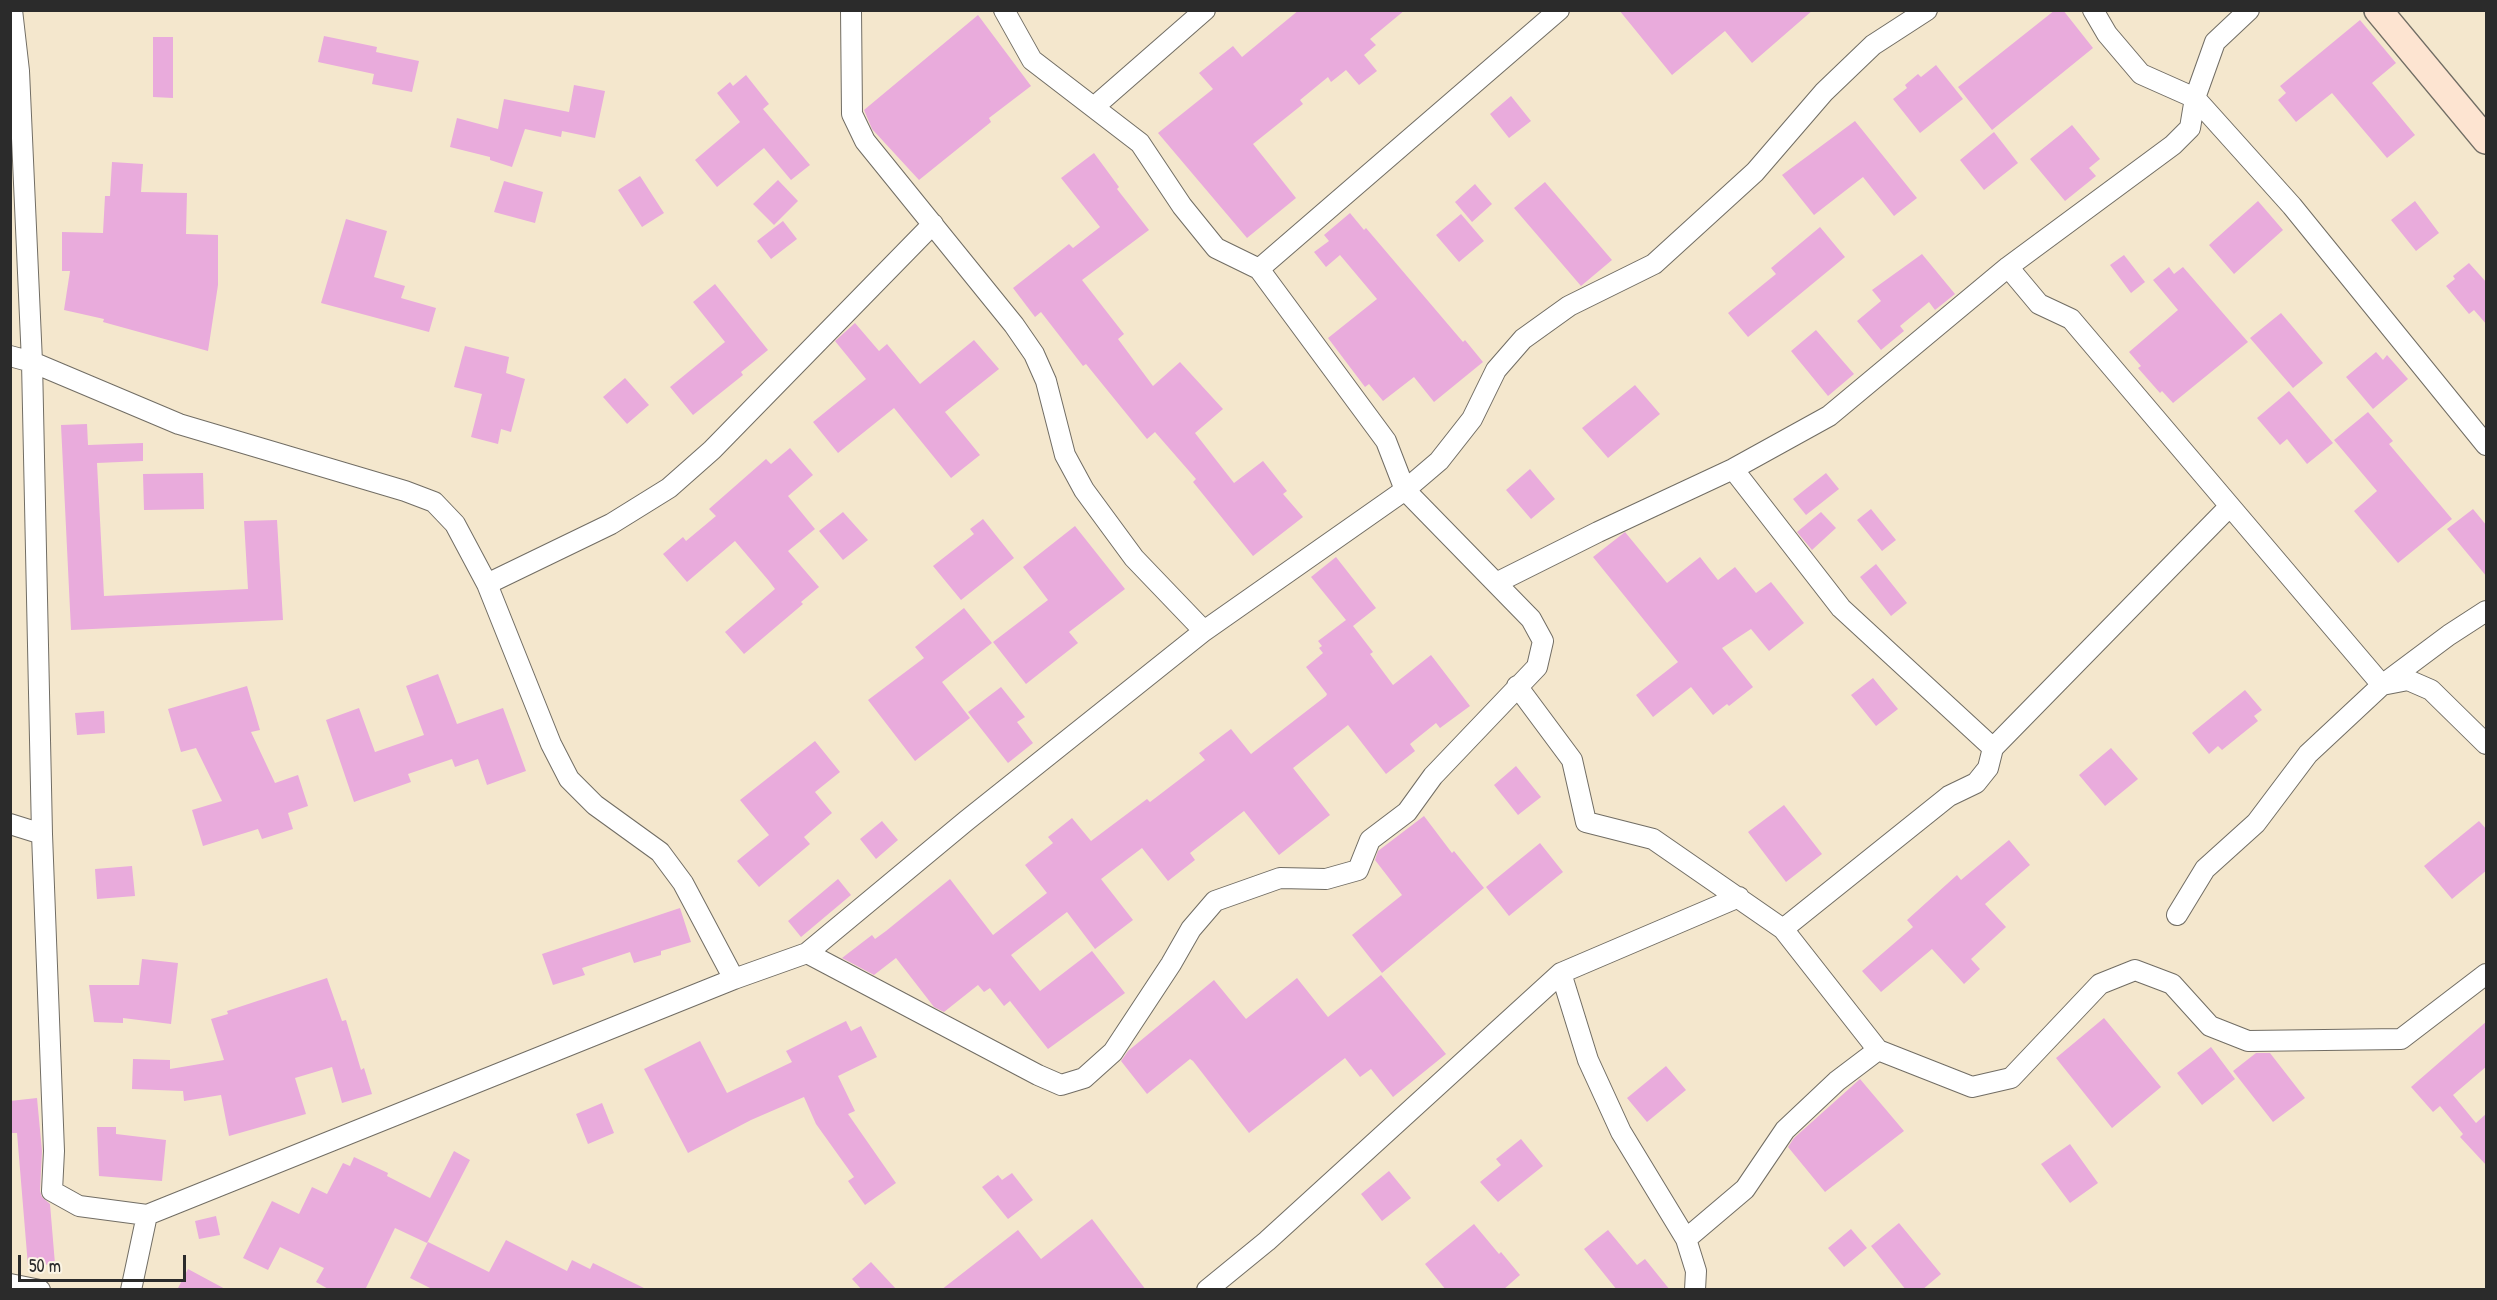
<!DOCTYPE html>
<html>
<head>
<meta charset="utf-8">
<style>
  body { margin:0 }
  #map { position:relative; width:2497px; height:1300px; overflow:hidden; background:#f4e7cd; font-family:"Patrick Hand",sans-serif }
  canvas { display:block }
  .frame { position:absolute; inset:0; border:12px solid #2b2b2b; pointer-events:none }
  .scale { position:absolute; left:18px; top:1255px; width:168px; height:27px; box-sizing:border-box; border:3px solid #2b2b2b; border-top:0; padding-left:8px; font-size:18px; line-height:21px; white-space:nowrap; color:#2b2b2b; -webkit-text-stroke:4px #fcf5e5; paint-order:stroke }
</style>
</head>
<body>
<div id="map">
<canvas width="2497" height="1300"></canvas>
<div class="frame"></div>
<div class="scale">50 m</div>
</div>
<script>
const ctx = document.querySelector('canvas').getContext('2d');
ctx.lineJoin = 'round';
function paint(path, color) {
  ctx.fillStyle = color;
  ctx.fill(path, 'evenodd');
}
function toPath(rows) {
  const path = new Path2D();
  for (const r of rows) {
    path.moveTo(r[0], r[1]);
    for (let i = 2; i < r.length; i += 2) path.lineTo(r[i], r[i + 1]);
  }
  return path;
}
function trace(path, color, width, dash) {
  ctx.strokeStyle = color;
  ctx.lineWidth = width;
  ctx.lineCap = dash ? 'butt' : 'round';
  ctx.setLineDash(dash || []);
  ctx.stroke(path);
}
const building = toPath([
  [1299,10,1405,10,1370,39,1376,45,1364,55,1377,71,1359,85,1346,70,1331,82,1328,77,1300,100,1303,104,1253,144,1296,198,1247,238,1158,133,1213,89,1199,73,1233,46,1242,57],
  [1619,10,1813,10,1752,63,1725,31,1672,75],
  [2055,10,2063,10,2093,48,1992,130,1958,87],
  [978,15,1031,86,989,118,991,122,919,180,872,129,864,110],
  [2360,20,2396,63,2372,83,2415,135,2387,158,2332,93,2296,122,2278,100,2286,93,2280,86],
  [324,36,377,47,376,52,419,61,412,92,372,84,374,74,318,62],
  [153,37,173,37,173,98,153,97],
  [1936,65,1963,99,1920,133,1893,99,1907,88,1905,85,1918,74,1921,77],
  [746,75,769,104,763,109,810,165,791,180,764,148,717,187,695,160,740,122,717,93,730,82,733,86],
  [574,85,605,91,595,138,562,131,561,137,525,129,512,167,490,160,490,157,450,147,457,118,498,129,504,99,569,112],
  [1511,96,1531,121,1509,138,1490,114],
  [1855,121,1917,198,1894,216,1863,177,1814,215,1782,175],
  [2072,125,2100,159,2089,168,2096,176,2065,201,2030,159],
  [1994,132,2018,163,1984,190,1960,160],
  [1094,153,1119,187,1117,189,1149,230,1082,280,1124,334,1118,339,1153,386,1180,362,1223,409,1195,433,1234,483,1263,461,1287,491,1283,494,1303,517,1253,556,1193,482,1196,479,1155,432,1147,439,1086,364,1083,366,1041,312,1035,317,1013,288,1069,244,1073,248,1100,227,1061,178],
  [112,162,143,164,141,192,187,193,186,234,218,235,218,285,208,351,103,322,104,319,64,310,70,271,62,271,62,232,103,233,105,196,110,196],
  [640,176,664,213,642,227,618,190],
  [778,180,798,201,774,225,753,204],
  [504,181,543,192,535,223,494,212],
  [1545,182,1612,260,1581,286,1514,208],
  [1475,184,1492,204,1472,222,1455,202],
  [2258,201,2283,230,2234,274,2209,245],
  [2415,201,2439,233,2416,251,2391,220],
  [1350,213,1364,230,1366,228,1463,342,1465,340,1483,362,1434,402,1414,377,1383,401,1369,384,1365,387,1328,338,1377,299,1340,255,1326,267,1314,252,1329,241,1324,235],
  [1461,214,1484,241,1459,262,1436,235],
  [346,219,387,231,374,277,405,286,401,298,436,308,429,332,321,303],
  [783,221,797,239,771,259,757,241],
  [1820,227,1845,257,1748,337,1728,313,1776,274,1771,268],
  [1922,254,1955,294,1935,310,1929,302,1900,326,1904,331,1881,350,1857,321,1881,301,1872,290],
  [2124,255,2145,282,2131,293,2110,265],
  [2469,263,2487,283,2487,325,2474,310,2469,314,2446,286,2455,279,2453,276],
  [2169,267,2174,274,2183,267,2248,342,2173,403,2162,391,2160,393,2138,368,2141,366,2129,352,2178,310,2153,280],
  [715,284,768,350,741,372,743,375,693,415,670,387,725,342,693,302],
  [2281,313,2323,363,2293,388,2250,338],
  [855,323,879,351,887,344,920,384,974,340,999,369,945,412,980,455,951,478,894,408,838,453,813,422,866,379,835,341],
  [1816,330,1854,374,1828,396,1791,351],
  [465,346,509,357,506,373,525,379,511,432,501,429,498,444,471,437,482,394,454,387],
  [2376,352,2383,360,2387,355,2408,379,2373,409,2346,377],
  [625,378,649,405,627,424,603,397],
  [1635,385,1660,414,1608,458,1582,428],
  [2289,391,2333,443,2307,464,2287,439,2280,445,2257,418],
  [2368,412,2393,441,2389,444,2452,519,2398,563,2354,511,2377,491,2334,440],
  [87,424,88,445,143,443,143,461,97,463,104,596,248,589,244,521,277,520,283,620,71,630,61,425],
  [790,448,813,475,788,496,815,529,788,551,819,587,801,602,803,604,744,654,725,632,775,589,769,581,735,541,687,582,663,554,683,537,686,541,716,516,709,509,766,459,771,464],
  [1530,469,1555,499,1531,519,1506,490],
  [203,473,204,509,144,510,143,474],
  [1826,473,1839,489,1806,515,1793,499],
  [1871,509,1896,540,1882,551,1857,520],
  [2473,509,2487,526,2487,577,2447,529],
  [843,512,868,540,843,560,819,531],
  [1821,512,1836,528,1812,550,1797,532],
  [983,519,1014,558,961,600,933,566,974,534,970,529],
  [1075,526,1125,589,1069,632,1078,643,1026,684,993,642,1048,600,1023,567],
  [1625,532,1667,583,1700,557,1718,580,1735,567,1756,593,1771,582,1804,623,1769,651,1751,629,1722,648,1753,687,1729,706,1727,704,1713,715,1691,687,1653,717,1636,695,1678,662,1593,557],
  [1336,557,1376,608,1353,626,1373,652,1370,654,1393,685,1431,655,1470,706,1440,728,1436,723,1410,744,1415,751,1386,774,1348,725,1293,768,1330,815,1279,855,1244,811,1190,853,1195,860,1168,881,1142,848,1101,879,1133,920,1095,949,1067,912,1011,955,1040,991,1092,951,1125,993,1048,1049,1010,1001,1004,1006,990,988,984,992,978,985,944,1012,934,1007,896,958,874,975,842,958,872,935,875,939,886,931,950,879,993,935,1047,893,1025,865,1053,843,1048,837,1072,818,1091,841,1147,799,1150,802,1205,760,1199,753,1231,729,1251,754,1326,696,1327,694,1306,667,1323,653,1319,648,1322,646,1318,641,1346,620,1311,577],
  [1876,564,1907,603,1891,616,1860,577],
  [964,608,992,643,942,682,970,718,915,761,868,700,924,658,915,647],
  [438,674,457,724,503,708,526,771,487,785,478,759,455,767,452,759,408,774,411,782,354,802,326,720,359,708,375,752,424,735,406,686],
  [1873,678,1898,709,1876,726,1851,695],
  [247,686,260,730,251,732,275,783,298,775,308,806,288,813,293,829,262,839,258,829,203,846,192,810,222,801,196,748,181,752,168,709],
  [1001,687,1025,717,1017,722,1033,743,1008,763,968,712],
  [2245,690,2262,710,2254,716,2258,721,2222,750,2218,746,2209,754,2192,733],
  [104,711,105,733,77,735,75,713],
  [815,741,840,772,815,792,832,813,804,837,810,844,759,887,737,861,769,835,740,800],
  [2111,748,2138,779,2105,806,2079,775],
  [1516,766,1541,797,1518,815,1494,785],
  [1784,805,1822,854,1786,882,1748,832],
  [1424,816,1452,853,1454,851,1484,888,1382,973,1352,935,1402,895,1375,860,1378,851],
  [882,821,898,840,876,859,860,839],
  [2479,821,2487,830,2487,870,2452,899,2424,866],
  [2009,840,2030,865,1985,904,2006,927,1971,959,1980,969,1964,984,1932,949,1881,992,1862,971,1913,927,1907,920,1957,875,1961,880],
  [1540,843,1563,872,1509,916,1486,887],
  [132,866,135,896,97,899,95,869],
  [838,879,851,895,801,937,788,921],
  [680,908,691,942,661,951,661,955,634,963,630,952,582,968,585,975,553,985,542,954],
  [142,959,178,963,171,1024,123,1018,123,1023,94,1022,89,985,139,985],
  [1381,975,1446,1054,1393,1097,1371,1069,1360,1077,1345,1058,1249,1133,1193,1061,1190,1059,1147,1094,1121,1061,1128,1051,1214,980,1246,1019,1297,978,1328,1017],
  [327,978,342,1021,346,1020,361,1070,364,1068,372,1094,342,1103,332,1067,295,1078,306,1114,229,1136,221,1095,184,1101,183,1091,132,1089,133,1059,170,1060,170,1069,224,1060,211,1019,228,1014,227,1011],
  [2104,1018,2161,1087,2112,1128,2056,1058],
  [846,1021,851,1031,861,1026,877,1057,838,1076,855,1111,848,1114,896,1183,865,1205,848,1181,854,1177,816,1124,804,1097,751,1120,688,1153,644,1069,700,1041,727,1093,792,1062,786,1051],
  [2487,1021,2487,1066,2453,1095,2476,1123,2487,1113,2487,1166,2460,1137,2463,1134,2440,1106,2433,1112,2411,1087],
  [2211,1047,2235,1079,2202,1105,2177,1073],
  [2256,1053,2270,1053,2305,1098,2273,1122,2233,1071],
  [1666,1066,1686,1090,1647,1122,1627,1098],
  [1860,1079,1904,1131,1825,1192,1788,1147,1794,1138],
  [37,1098,42,1151,40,1191,42,1197,50,1204,55,1264,28,1266,17,1133,10,1133,10,1101],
  [602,1103,614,1133,588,1144,576,1114],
  [97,1127,116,1127,116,1134,166,1140,162,1181,99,1176],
  [1521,1139,1543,1166,1498,1202,1480,1182,1501,1165,1496,1159],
  [2070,1144,2098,1183,2070,1203,2041,1164],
  [454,1151,470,1160,427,1243,395,1228,365,1290,330,1290,316,1282,324,1268,280,1247,268,1270,243,1258,272,1201,299,1214,312,1187,327,1194,343,1163,350,1166,354,1157,388,1173,387,1176,430,1198],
  [1389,1171,1411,1198,1382,1221,1361,1194],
  [1012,1173,1033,1200,1008,1219,982,1187,998,1175,1002,1180],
  [216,1216,220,1235,199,1239,195,1221],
  [1092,1219,1146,1290,941,1290,1018,1230,1041,1259],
  [1899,1223,1941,1274,1922,1290,1906,1290,1871,1246],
  [1474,1224,1499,1254,1501,1252,1520,1275,1503,1290,1446,1290,1425,1264],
  [1851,1229,1867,1248,1844,1267,1828,1248],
  [1608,1230,1637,1265,1645,1259,1670,1290,1617,1290,1584,1249],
  [506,1240,567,1271,572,1260,590,1269,593,1263,648,1290,434,1290,410,1278,428,1242,489,1272],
  [871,1262,897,1290,862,1290,852,1279],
  [188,1269,227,1290,177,1290]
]);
const street = toPath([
  [12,10,19,71,32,362,42,834,54,1151,52,1191,79,1206,147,1215,131,1290],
  [851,10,852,114,865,141,1014,325,1034,354,1046,381,1065,455,1084,490,1134,558,1204,631],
  [2093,10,2107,34,2141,74,2195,98,2292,206,2486,445],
  [1094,107,1205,10],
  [2008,267,2039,304,2071,319,2382,685,2449,635,2486,611],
  [1259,269,1559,10],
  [10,356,32,362,179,424,405,491,434,502,455,524,487,584,551,744,569,779,595,805,660,852,683,883,734,979],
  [1733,469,1841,608,1993,748],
  [1496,583,1598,532,1733,469,1829,416,2008,267,2173,145,2190,128,2195,98,2215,42,2249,10],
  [487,584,611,524,669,488,712,450,933,224],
  [1517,686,1572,760,1586,822,1653,839,1783,929,1878,1050],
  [10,824,42,834],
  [2177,915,2205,869,2256,823,2308,754,2382,685,2408,680,2431,690,2486,744],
  [1783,929,1949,796,1976,783,1988,768,1993,748,2230,506],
  [807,953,1038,1075,1061,1085,1084,1078,1113,1052,1171,964,1191,929,1215,901,1280,878,1326,879,1358,870,1370,840,1407,812,1433,776,1537,667,1543,641,1531,619,1405,490,1386,441,1259,269,1216,248,1182,206,1140,143,1032,60,1004,10],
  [1561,973,1588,1060,1621,1132,1686,1239,1696,1271,1695,1290],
  [147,1215,734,979,807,953,966,821,1204,631,1405,490,1439,461,1472,419,1496,370,1523,339,1569,306,1654,264,1755,172,1824,92,1873,45,1927,10],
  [1686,1239,1745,1189,1785,1130,1837,1081,1878,1050,1972,1087,2011,1078,2100,984,2135,970,2172,984,2210,1026,2248,1041,2401,1039,2486,974],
  [10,1284,40,1290],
  [1207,1290,1267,1241,1561,973,1739,897]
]);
const secondary = toPath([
  [2378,10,2486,140]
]);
paint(building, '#e9abdc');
trace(street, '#716d64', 22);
trace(secondary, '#716d64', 30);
trace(street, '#fff', 20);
trace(secondary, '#fde4d1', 27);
</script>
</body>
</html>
